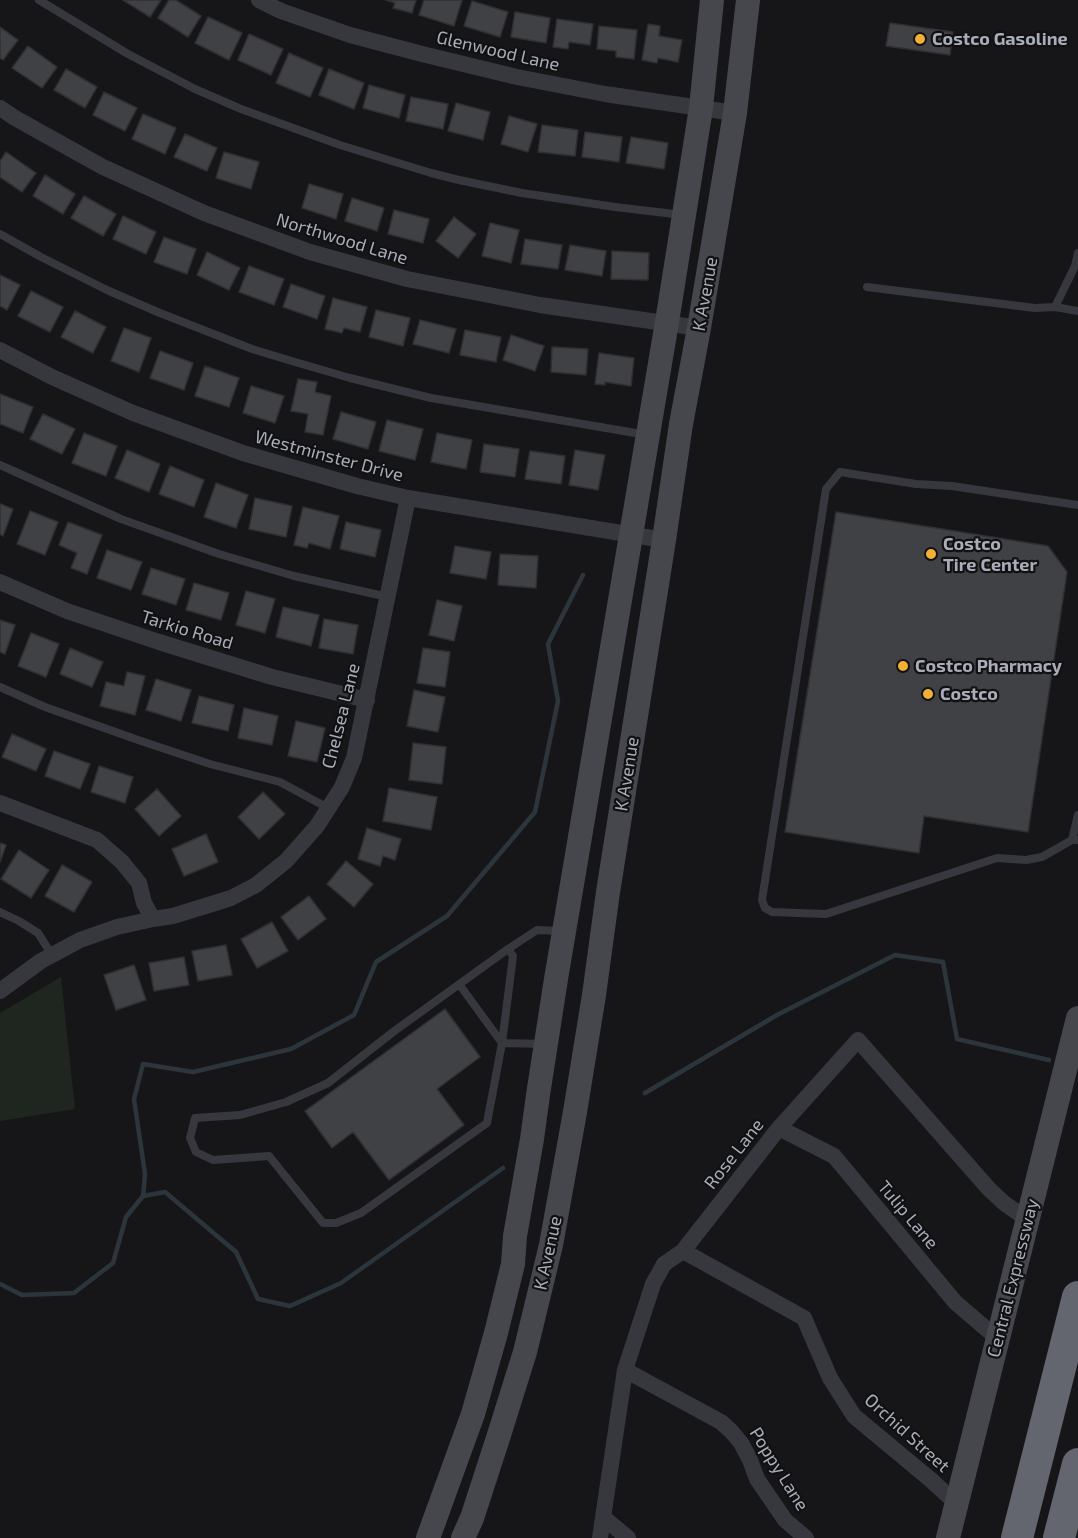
<!DOCTYPE html>
<html>
<head>
<meta charset="utf-8">
<style>
  body { margin:0 }
  canvas { display:block; background:#161618 }
</style>
</head>
<body>
<canvas width="1078" height="1538"></canvas>
<script>
const ctx = document.querySelector('canvas').getContext('2d');
ctx.lineJoin = 'round';
function paint(path, color) {
  ctx.fillStyle = color;
  ctx.fill(path, 'evenodd');
}
function toPath(rows) {
  const path = new Path2D();
  for (const r of rows) {
    path.moveTo(r[0], r[1]);
    for (let i = 2; i < r.length; i += 2) path.lineTo(r[i], r[i + 1]);
  }
  return path;
}
function trace(path, color, width, dash) {
  ctx.strokeStyle = color;
  ctx.lineWidth = width;
  ctx.lineCap = dash ? 'butt' : 'round';
  ctx.setLineDash(dash || []);
  ctx.stroke(path);
}
function drawText(font, color, halo, rows, align = 'center') {
  ctx.font = font + ' "Exo 2",sans-serif';
  ctx.lineWidth = 4.5;
  ctx.setLineDash([]);
  ctx.textBaseline = 'middle';
  ctx.strokeStyle = halo;
  ctx.fillStyle = color;
  for (const [text, x, y, turn = 0] of rows) {
    ctx.save();
    ctx.translate(x, y);
    ctx.rotate((+turn || 0) * Math.PI / 180);
    ctx.textAlign = isNaN(turn) ? turn : align;
    if (halo) ctx.strokeText(text, 0, 0);
    ctx.fillText(text, 0, 0);
    ctx.restore();
  }
}
const green = toPath([
  [61,977,75,1109,0,1121,0,1013]
]);
const stream = toPath([
  [645,1093,777,1015,895,955,943,962,957,1039,1049,1060],
  [143,1196,145,1174,134,1099,143,1064,193,1072,291,1049,354,1015,376,962,447,916,535,812,558,701,548,644,583,575],
  [0,1284,22,1295,74,1293,113,1263,126,1217,143,1196,165,1192,236,1252,258,1299,290,1306,341,1283,503,1168]
]);
const building = toPath([
  [123,0,161,0,150,17,123,0],
  [169,0,176,0,201,16,188,37,158,18,169,0],
  [386,0,416,0,412,13,393,8,395,3,386,0],
  [424,0,462,0,454,26,419,15,424,0],
  [472,1,508,12,500,37,464,26,472,1],
  [515,12,550,18,546,43,511,37,515,12],
  [208,17,242,33,229,60,195,43,208,17],
  [557,19,593,24,590,45,569,42,568,49,553,47,557,19],
  [890,23,953,32,950,55,886,46,890,23],
  [648,24,660,26,659,36,682,40,678,62,658,58,657,63,642,60,648,24],
  [599,26,637,30,634,59,616,57,616,51,597,49,599,26],
  [0,27,18,40,3,60,0,58,0,27],
  [249,34,283,49,271,75,238,60,249,34],
  [28,46,57,67,42,88,12,68,28,46],
  [289,53,323,68,310,97,276,83,289,53],
  [66,69,97,87,85,108,54,90,66,69],
  [329,69,364,83,354,109,319,95,329,69],
  [369,85,405,95,399,118,363,108,369,85],
  [104,92,137,108,125,131,93,115,104,92],
  [411,97,448,104,443,129,406,121,411,97],
  [456,103,490,112,483,140,448,131,456,103],
  [143,114,176,128,165,154,132,139,143,114],
  [509,116,537,124,528,152,501,144,509,116],
  [542,125,578,130,575,156,538,152,542,125],
  [585,132,622,137,619,162,582,157,585,132],
  [185,134,217,148,207,171,174,157,185,134],
  [631,137,668,143,664,169,626,163,631,137],
  [6,152,36,173,22,192,0,177,0,161,6,152],
  [224,152,259,162,251,189,216,178,224,152],
  [45,175,75,194,63,214,33,196,45,175],
  [309,184,343,194,336,219,302,208,309,184],
  [84,196,116,214,103,236,71,218,84,196],
  [352,198,384,208,377,231,345,221,352,198],
  [394,210,429,219,423,243,388,234,394,210],
  [123,216,156,232,146,254,113,239,123,216],
  [454,217,476,234,458,258,436,241,454,217],
  [490,223,519,230,511,263,482,256,490,223],
  [164,237,196,249,187,274,154,262,164,237],
  [525,239,562,245,558,269,521,264,525,239],
  [570,245,606,251,602,276,565,270,570,245],
  [612,251,649,253,648,280,611,279,612,251],
  [207,252,240,268,229,290,197,275,207,252],
  [249,266,284,279,274,305,239,292,249,266],
  [0,275,20,285,7,310,0,306,0,275],
  [291,284,325,296,317,319,283,307,291,284],
  [31,291,63,307,50,332,18,316,31,291],
  [333,298,367,307,360,332,344,328,342,333,325,329,333,298],
  [376,310,410,318,403,346,369,337,376,310],
  [75,311,106,327,93,353,61,337,75,311],
  [420,320,456,329,449,353,413,344,420,320],
  [124,328,151,338,139,372,111,361,124,328],
  [465,330,501,337,496,362,460,355,465,330],
  [511,335,544,346,535,371,503,360,511,335],
  [552,347,588,349,586,375,551,372,552,347],
  [160,351,193,363,184,390,150,378,160,351],
  [599,353,634,358,631,386,605,382,605,385,595,384,599,353],
  [205,366,239,378,229,407,195,396,205,366],
  [298,379,317,382,315,392,331,396,323,435,305,432,308,414,291,411,298,379],
  [251,386,284,396,275,423,243,413,251,386],
  [0,394,33,407,23,433,0,424,0,394],
  [341,412,376,422,368,449,333,439,341,412],
  [43,414,75,429,62,454,30,439,43,414],
  [387,420,423,429,415,460,379,451,387,420],
  [84,433,117,446,106,476,72,463,84,433],
  [437,433,472,440,466,469,431,462,437,433],
  [484,444,519,449,515,477,480,472,484,444],
  [127,450,160,464,149,492,115,478,127,450],
  [575,450,605,455,598,490,569,485,575,450],
  [530,451,565,456,561,484,525,479,530,451],
  [170,466,204,480,194,507,159,494,170,466],
  [216,483,248,495,236,528,204,517,216,483],
  [255,498,292,506,286,537,249,529,255,498],
  [0,504,13,509,3,536,0,534,0,504],
  [303,507,339,516,330,549,309,543,307,548,294,545,303,507],
  [30,511,58,522,45,555,17,544,30,511],
  [836,512,1048,546,1067,572,1028,832,924,816,919,853,785,832,836,512],
  [68,522,102,535,87,574,71,568,77,553,59,545,68,522],
  [346,522,381,530,375,557,340,549,346,522],
  [455,546,491,552,486,579,450,573,455,546],
  [107,550,142,562,131,590,97,578,107,550],
  [500,554,538,556,536,588,498,585,500,554],
  [151,568,185,579,176,605,142,594,151,568],
  [194,583,229,593,221,620,186,610,194,583],
  [246,591,275,599,265,633,236,625,246,591],
  [437,600,462,606,454,641,429,635,437,600],
  [283,607,319,615,311,646,276,637,283,607],
  [324,619,358,625,353,654,319,648,324,619],
  [0,620,15,625,5,654,0,652,0,620],
  [31,633,59,644,46,677,18,666,31,633],
  [70,648,103,662,92,687,60,674,70,648],
  [423,648,450,652,445,687,417,683,423,648],
  [127,672,145,676,135,715,100,706,106,682,124,686,127,672],
  [156,679,191,690,181,721,146,710,156,679],
  [414,690,445,697,438,732,407,726,414,690],
  [199,696,234,705,228,731,192,723,199,696],
  [244,708,278,716,272,745,238,738,244,708],
  [296,721,325,728,317,762,288,756,296,721],
  [12,734,46,749,36,771,2,757,12,734],
  [413,743,446,747,442,784,409,780,413,743],
  [54,751,90,764,80,789,45,776,54,751],
  [99,766,133,777,125,803,91,792,99,766],
  [389,788,437,797,431,830,383,821,389,788],
  [157,789,181,816,159,836,135,809,157,789],
  [263,792,285,814,259,839,238,817,263,792],
  [367,828,401,839,395,860,383,856,380,866,358,859,367,828],
  [206,834,218,862,184,876,172,849,206,834],
  [0,843,6,845,0,862,0,843],
  [19,850,49,870,31,898,1,879,19,850],
  [346,861,373,884,354,907,327,884,346,861],
  [62,865,92,882,74,912,45,896,62,865],
  [309,896,326,919,298,940,281,917,309,896],
  [272,922,288,951,257,968,241,939,272,922],
  [226,945,232,975,198,981,192,951,226,945],
  [184,957,189,985,154,991,149,963,184,957],
  [134,965,146,1000,116,1010,104,975,134,965],
  [445,1009,480,1057,437,1089,464,1125,389,1180,353,1132,332,1148,305,1111,445,1009]
]);
const service = toPath([
  [39,0,128,54,195,89,241,109,340,145,431,173,459,180,522,193,615,207,683,215],
  [0,234,41,257,109,291,160,313,252,349,295,362,350,378,431,398,647,435],
  [867,287,1035,308,1055,307,1078,311],
  [1055,307,1075,266,1078,253],
  [0,465,121,519,219,554,294,576,388,597],
  [1078,505,952,486,916,484,840,472,826,489,762,900,765,908,772,912,826,914,997,858,1026,860,1042,857,1072,840,1078,840],
  [0,687,45,707,141,741,210,764,280,782,328,808],
  [1072,840,1078,815],
  [0,912,19,921,38,933,52,955],
  [508,949,537,930,561,931],
  [459,984,502,1043,487,1123,361,1213,336,1223,323,1223,269,1156,213,1160,196,1152,190,1138,195,1118,240,1115,286,1102,328,1083,393,1032,508,949,513,956,502,1043,545,1044]
]);
const minor = toPath([
  [259,0,281,11,350,35,422,54,517,77,605,94,735,113],
  [0,108,15,118,103,167,204,213,310,252,407,279,540,305,699,328],
  [0,350,52,377,133,413,243,453,357,486,408,498,664,540],
  [0,582,67,611,159,642,272,677,367,700],
  [0,803,97,840,122,862,139,883,144,903,153,919],
  [0,991,41,961,80,940,117,927,153,919,173,916,231,898,256,885,286,861,317,826,342,787,354,758,408,498],
  [779,1128,834,1156,955,1302,998,1339],
  [683,1251,804,1318,830,1378,854,1416,931,1480,957,1504],
  [625,1370,721,1422,731,1431,741,1443,750,1460,757,1479,785,1520,806,1538],
  [604,1518,628,1538],
  [600,1538,625,1370,653,1284,664,1264,683,1251,779,1128,858,1040,989,1189,1004,1203,1028,1220]
]);
const secondary = toPath([
  [428,1538,473,1414,496,1333,513,1264,515,1236,532,1139,538,1095,556,979,667,322,701,108,712,0],
  [463,1538,472,1518,499,1435,525,1352,551,1245,575,1112,594,995,608,892,664,540,681,424,699,328,735,113,748,0],
  [948,1538,1078,1018]
]);
const motorway = toPath([
  [1017,1538,1078,1297],
  [1059,1538,1078,1464]
]);
const markers = [
  [920,39,6,"#f2b134"],
  [931,554,6,"#f2b134"],
  [903,666,6,"#f2b134"],
  [928,694,6,"#f2b134"]
];
const poiNames = [
  ["Costco Gasoline",932,39],
  ["Costco",943,544],
  ["Tire Center",943,565],
  ["Costco Pharmacy",915,666],
  ["Costco",940,694]
];
const streetNames = [
  ["Glenwood Lane",498,51,13],
  ["Northwood Lane",342,239,17],
  ["K Avenue",705,294,-80],
  ["Westminster Drive",329,456,15],
  ["Tarkio Road",187,630,17],
  ["Chelsea Lane",341,716,-76],
  ["K Avenue",627,774,-81],
  ["Rose Lane",734,1154,-52],
  ["Tulip Lane",908,1215,50],
  ["K Avenue",548,1253,-78],
  ["Central Expressway",1013,1278,-76],
  ["Orchid Street",907,1433,42],
  ["Poppy Lane",779,1469,58]
];
paint(green, '#1e261f');
trace(stream, '#2c353c', 4.5);
paint(building, '#404145');
trace(building, '#303034', 1.5);
trace(service, '#37383d', 8);
trace(minor, '#37383d', 16);
trace(secondary, '#45474d', 24);
trace(motorway, '#63666e', 32);
for (const [x, y, r, color] of markers) {
  const dot = new Path2D();
  dot.arc(x, y, r, 0, 2 * Math.PI);
  ctx.fillStyle = color;
  ctx.fill(dot);
  trace(dot, '#111113', 2);
}
drawText('bold 18px', '#a8adb8', '#111113', poiNames, 'left');
drawText('18px', '#a8adb8', '#111113', streetNames);
</script>
</body>
</html>
